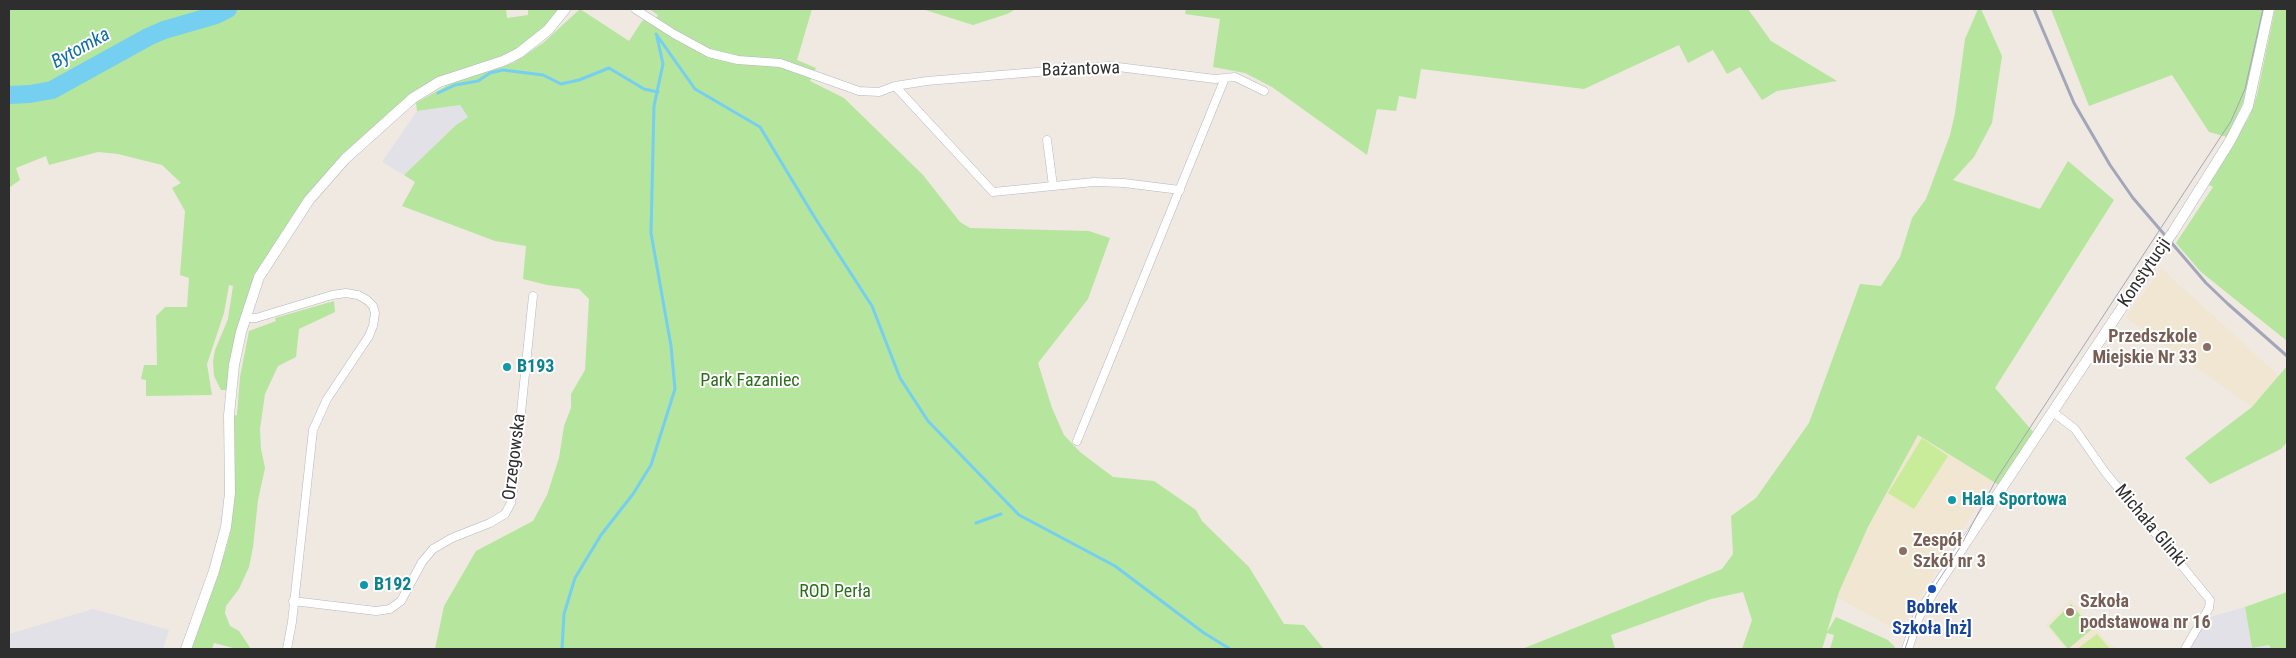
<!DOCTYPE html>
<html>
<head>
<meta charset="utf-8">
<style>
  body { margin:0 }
  #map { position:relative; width:2296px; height:658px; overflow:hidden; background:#efe9e1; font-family:"Roboto Condensed",sans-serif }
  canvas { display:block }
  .frame { position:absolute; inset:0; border:10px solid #2e2e2e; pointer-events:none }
</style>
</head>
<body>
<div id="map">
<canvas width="2296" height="658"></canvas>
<div class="frame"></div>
</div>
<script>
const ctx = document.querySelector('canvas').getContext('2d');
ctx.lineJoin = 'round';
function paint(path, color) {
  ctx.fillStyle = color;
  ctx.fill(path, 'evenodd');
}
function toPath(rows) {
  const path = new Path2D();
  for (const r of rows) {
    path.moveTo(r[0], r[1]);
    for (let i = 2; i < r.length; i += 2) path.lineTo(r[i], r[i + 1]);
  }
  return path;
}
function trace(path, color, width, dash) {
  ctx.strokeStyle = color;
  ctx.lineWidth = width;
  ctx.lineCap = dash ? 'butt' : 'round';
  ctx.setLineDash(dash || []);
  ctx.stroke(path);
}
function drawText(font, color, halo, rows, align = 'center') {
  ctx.font = font + ' "Roboto Condensed",sans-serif';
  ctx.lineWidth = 4;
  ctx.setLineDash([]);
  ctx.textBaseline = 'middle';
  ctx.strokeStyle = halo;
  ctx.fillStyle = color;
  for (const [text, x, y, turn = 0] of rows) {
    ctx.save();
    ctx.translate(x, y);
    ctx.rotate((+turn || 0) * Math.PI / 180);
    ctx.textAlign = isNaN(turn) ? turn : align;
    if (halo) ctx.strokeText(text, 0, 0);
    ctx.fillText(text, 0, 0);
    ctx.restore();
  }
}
const industrial = toPath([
  [460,105,468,117,456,125,404,175,382,162,417,111],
  [2245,607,2252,648,2270,645,2271,649,2185,649,2203,619],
  [93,609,169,630,163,649,9,649,9,634]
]);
const education = toPath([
  [2162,269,2280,377,2252,407,2125,317],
  [1918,435,1993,482,1898,631,1837,597,1867,530],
  [2071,599,2107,642,2117,649,2066,649,2045,625]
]);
const green = toPath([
  [9,9,225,9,203,18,164,29,146,36,53,87,40,91,9,93],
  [230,9,506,9,507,18,528,15,528,9,563,9,517,53,440,80,344,157,257,276,227,390,221,390,214,376,213,361,215,350,228,319,233,286,229,285,224,313,207,364,212,395,146,396,146,380,141,379,144,365,157,365,156,316,165,307,187,307,189,278,180,275,185,211,172,188,181,183,162,165,118,154,98,152,49,165,46,156,16,168,20,180,10,187,9,191,9,97,38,95,53,91,145,40,163,32,215,17],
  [580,9,629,41,642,21,645,20,652,25,658,15,649,9,812,9,797,60,816,68,810,81,844,98,923,175,960,222,970,228,1089,231,1110,238,1088,299,1038,363,1052,408,1064,435,1080,452,1113,477,1154,481,1196,510,1202,521,1249,567,1284,624,1304,625,1324,649,435,649,444,606,476,551,533,521,547,495,559,458,564,426,571,408,571,394,585,370,589,299,579,289,547,285,523,279,526,246,495,241,402,206,415,182,404,175,456,125,468,117,460,105,417,111,416,103,453,82,513,63,543,43],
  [922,9,1016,9,1007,14,973,25],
  [1186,9,1748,9,1771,41,1837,81,1777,91,1762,100,1740,67,1727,74,1713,50,1688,63,1679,45,1584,89,1421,69,1416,99,1399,96,1396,111,1377,109,1367,155,1272,87,1245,73,1213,67,1220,19,1185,14],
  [1978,9,1981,9,2002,56,1992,123,1974,157,1953,180,2040,209,2068,161,2114,200,1995,388,2035,434,2002,487,1918,435,1868,527,1839,592,1827,632,1836,617,1888,640,1895,647,1894,649,1830,649,1834,635,1827,633,1822,649,1742,649,1752,620,1743,592,1711,599,1611,635,1615,649,1522,649,1722,569,1733,554,1731,516,1756,498,1809,423,1860,284,1881,286,1900,257,1912,218,1926,199,1950,135,1955,113,1965,39],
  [2051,9,2265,9,2243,103,2227,137,2209,132,2172,75,2089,106],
  [2275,9,2287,9,2287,341,2201,272,2176,243,2213,187,2209,185,2249,117,2257,95],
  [334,301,335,312,299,329,296,357,278,366,265,394,260,429,261,449,265,468,258,500,253,547,249,567,239,589,226,606,225,613,230,626,239,631,251,649,237,649,214,643,212,649,191,649,225,552,230,534,235,483,234,416,237,415,240,377,249,331,276,321,275,318],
  [2287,366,2287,442,2281,449,2210,484,2185,458,2252,407],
  [2287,592,2287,649,2271,649,2269,645,2252,648,2245,607],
  [2071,604,2092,629,2068,649,2049,626]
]);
const pitch = toPath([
  [1922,438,1948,456,1914,509,1888,493],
  [2097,634,2110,649,2077,649]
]);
const stream = toPath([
  [656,34,695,89,760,127,815,218,872,306,900,378,928,421,1019,515,1115,566,1204,633,1230,649],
  [438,93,455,85,478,81,490,73,503,70,543,75,561,84,579,80,609,68,644,89,658,92],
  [976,523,1001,514],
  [562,649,564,614,575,578,601,535,633,494,651,465,675,389,671,346,651,233,654,106,663,64,657,37]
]);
const river = toPath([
  [9,95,30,94,52,90,148,37,164,30,216,15,228,9]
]);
const street = toPath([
  [635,9,674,34,709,53,738,60,780,63,859,91,879,92,895,86,927,81,1110,66,1215,79,1235,77,1264,91],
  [895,86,993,192,1094,182,1124,183,1180,190],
  [1047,140,1053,186],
  [245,318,256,318,332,295,346,293,358,295,367,300,373,306,375,313,373,326,369,336,327,399,313,430,292,622,287,649],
  [2053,412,2075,429,2105,472,2210,600,2209,608,2185,649],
  [1077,441,1225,78],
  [293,601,376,611,390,609,401,601,422,562,433,549,452,538,490,523,505,514,511,503,513,490,533,296]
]);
const secondary = toPath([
  [2173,232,2230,141,2248,106,2269,9],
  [186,649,214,571,226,527,230,493,229,415,234,365,241,332,259,277,309,200,345,159,413,98,439,82,503,61,519,53,548,30,565,9],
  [1907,649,1918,617,1934,590,2159,252]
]);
const tram = toPath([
  [1905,649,1916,615,1959,549,1997,478,2231,121,2245,89,2263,9]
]);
const rail = toPath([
  [2034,9,2074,103,2110,165,2133,198,2206,283,2228,304,2287,356]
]);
const secondaryBridge = toPath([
  [2159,252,2173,232]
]);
const markers = [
  [2207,347,5,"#8d6e63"],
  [507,367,5,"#0f9aa8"],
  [1952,500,5,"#0f9aa8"],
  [1903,551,5,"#8d6e63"],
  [364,585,5,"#0f9aa8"],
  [1932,589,5,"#1a4fb4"],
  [2070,612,5,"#8d6e63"]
];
const streetNames = [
  ["Bażantowa",1081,70,-2],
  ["Konstytucji",2145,273,-56],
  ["Orzegowska",515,457,-83],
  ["Michała Glinki",2150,526,50]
];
const educationNames = [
  ["Przedszkole",2197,337,"right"],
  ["Miejskie Nr 33",2197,358,"right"],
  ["Zespół",1913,541],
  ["Szkół nr 3",1913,562],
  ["Szkoła",2080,602],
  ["podstawowa nr 16",2080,623]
];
const cultureNames = [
  ["B193",517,367],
  ["Hala Sportowa",1962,500],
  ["B192",374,585]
];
const parkNames = [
  ["Park Fazaniec",750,381],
  ["ROD Perła",835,592]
];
const transitNames = [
  ["Bobrek",1932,608],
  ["Szkoła [nż]",1932,629]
];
const waterNames = [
  ["Bytomka",81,49,-29]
];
paint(industrial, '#e3e1e8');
paint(education, '#f0e6d1');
paint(green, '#b6e59e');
paint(pitch, '#c9ec9a');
trace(stream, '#75cff0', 3);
trace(river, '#75cff0', 18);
trace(street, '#b4b7c1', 9);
trace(secondary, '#b4b7c1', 11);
trace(street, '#fff', 8);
trace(secondary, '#fff', 10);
trace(tram, '#a3a6b8', 1);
trace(rail, '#a3a6b8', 3);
trace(secondaryBridge, '#b4b7c1', 11, []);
trace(secondaryBridge, '#fff', 10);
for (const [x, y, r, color] of markers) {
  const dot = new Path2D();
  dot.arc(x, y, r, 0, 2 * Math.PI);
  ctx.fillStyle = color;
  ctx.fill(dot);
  trace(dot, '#fff', 2);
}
drawText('18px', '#2e2e2e', '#fff', streetNames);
drawText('bold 18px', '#785e54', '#fff', educationNames, 'left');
drawText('bold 18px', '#0d838f', '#fff', cultureNames, 'left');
drawText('18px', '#2c6e1b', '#fff', parkNames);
drawText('bold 18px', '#164399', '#fff', transitNames);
drawText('italic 19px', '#0d6fa3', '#fff', waterNames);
</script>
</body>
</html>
